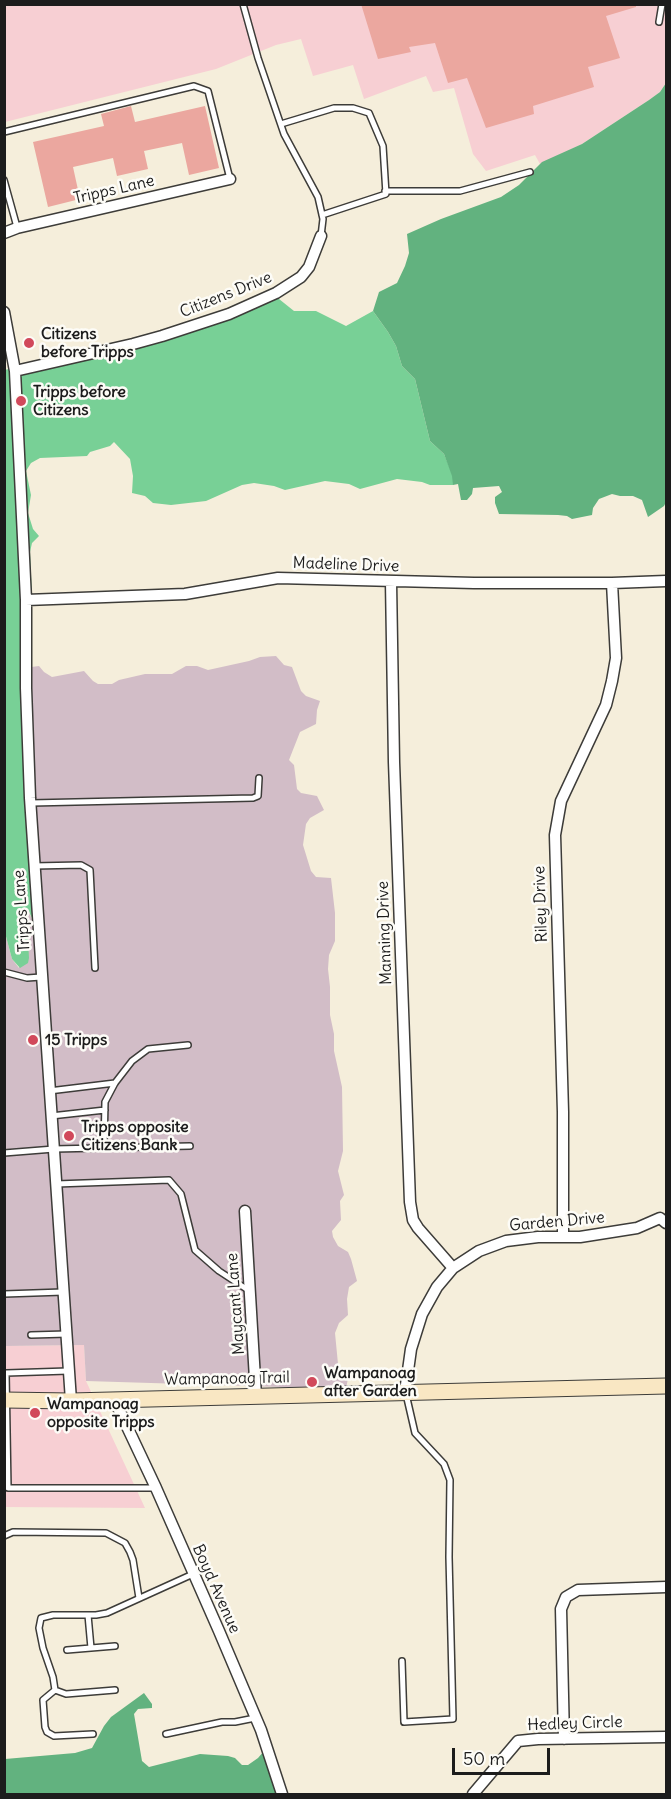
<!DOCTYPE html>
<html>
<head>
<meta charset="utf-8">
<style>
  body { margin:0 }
  #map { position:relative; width:671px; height:1799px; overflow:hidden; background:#f5eedb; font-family:Delius,sans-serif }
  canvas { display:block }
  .frame { position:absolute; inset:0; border:6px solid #1c1c1c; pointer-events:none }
  .scale { position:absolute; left:452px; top:1748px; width:98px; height:27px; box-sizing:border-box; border:3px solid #1c1c1c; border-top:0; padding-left:8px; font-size:18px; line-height:21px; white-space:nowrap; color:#1c1c1c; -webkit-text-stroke:4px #fdfcf7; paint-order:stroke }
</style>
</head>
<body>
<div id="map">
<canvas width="671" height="1799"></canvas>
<div class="frame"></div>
<div class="scale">50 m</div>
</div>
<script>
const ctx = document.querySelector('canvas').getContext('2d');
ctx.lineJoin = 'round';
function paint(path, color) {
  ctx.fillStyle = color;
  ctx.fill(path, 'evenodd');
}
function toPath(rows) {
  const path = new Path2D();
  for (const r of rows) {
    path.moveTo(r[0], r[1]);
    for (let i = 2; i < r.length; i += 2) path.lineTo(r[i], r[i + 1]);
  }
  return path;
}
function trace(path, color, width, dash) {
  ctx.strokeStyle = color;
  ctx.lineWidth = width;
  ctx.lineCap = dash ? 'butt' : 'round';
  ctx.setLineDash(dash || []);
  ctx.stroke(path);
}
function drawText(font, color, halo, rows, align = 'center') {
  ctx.font = font + ' Delius,sans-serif';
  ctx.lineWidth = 5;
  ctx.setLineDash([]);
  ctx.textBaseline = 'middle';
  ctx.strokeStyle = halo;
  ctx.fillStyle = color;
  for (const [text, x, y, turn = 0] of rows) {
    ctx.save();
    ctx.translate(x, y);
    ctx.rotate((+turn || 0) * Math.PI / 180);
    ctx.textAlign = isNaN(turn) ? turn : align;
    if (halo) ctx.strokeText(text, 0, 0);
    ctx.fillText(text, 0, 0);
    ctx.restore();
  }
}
const built = toPath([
  [5,5,666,5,666,83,660,92,649,100,582,144,540,164,535,155,486,171,473,154,454,88,433,92,426,76,364,99,353,65,313,76,301,39,276,45,216,69,5,122],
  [84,1345,86,1381,145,1508,5,1507,4,1346]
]);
const industrial = toPath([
  [276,656,284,665,292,667,301,691,306,696,320,701,317,710,316,724,300,732,289,760,294,765,297,789,301,793,317,796,324,810,310,818,306,824,303,845,311,871,316,877,331,878,335,913,335,941,329,955,328,969,330,987,330,1015,334,1034,334,1051,342,1087,343,1151,338,1171,344,1195,340,1201,341,1220,332,1231,333,1237,338,1246,348,1252,351,1259,357,1281,349,1287,347,1299,348,1315,339,1323,335,1333,338,1364,343,1373,348,1378,346,1389,86,1381,84,1345,5,1346,4,929,12,959,19,968,20,913,22,909,28,910,35,926,24,668,39,666,44,672,52,677,84,671,93,681,98,684,112,684,119,680,145,674,172,674,186,666,197,666,208,670,249,661,260,657]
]);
const green = toPath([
  [274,295,294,311,316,311,346,326,373,311,388,332,396,346,402,366,415,379,430,441,444,454,453,476,453,485,430,485,422,482,397,479,360,489,349,484,325,481,285,490,274,486,254,483,242,485,206,501,171,505,153,503,145,496,132,493,133,476,130,459,114,442,110,446,90,452,87,456,40,458,31,463,26,471,31,495,28,513,33,529,39,536,32,543,30,552,32,597,23,599,36,926,28,910,22,909,20,913,25,917,27,924,29,958,28,963,20,968,12,959,4,929,4,370,135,345]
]);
const forest = toPath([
  [666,83,666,502,664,506,648,517,642,500,633,496,620,496,612,494,599,499,593,508,592,515,572,519,567,516,558,515,499,514,495,503,495,497,502,492,499,486,473,488,472,494,467,500,461,500,458,484,453,485,452,476,444,454,430,441,415,379,402,366,396,346,388,332,373,311,379,292,397,283,405,266,409,253,407,234,441,219,501,197,519,185,542,162,582,144,649,100,660,92],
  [144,1693,152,1704,152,1708,138,1709,134,1714,142,1761,149,1767,200,1754,228,1756,235,1758,242,1765,248,1765,258,1758,264,1751,282,1794,5,1794,5,1759,75,1753,92,1748,104,1726,111,1717]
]);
const building = toPath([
  [361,4,636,4,636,7,606,16,620,58,588,67,594,87,533,106,534,114,486,128,467,78,448,83,435,43,409,47,411,52,378,59],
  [131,106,135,122,205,106,219,168,189,175,182,143,144,151,148,169,117,176,113,158,73,167,80,199,48,207,33,142,104,126,101,114]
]);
const service = toPath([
  [243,4,258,58,284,134,318,197,323,219,321,236],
  [659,22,662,4],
  [281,124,334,108,353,108,369,113,383,146,386,194,322,215],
  [4,132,194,86,208,91,230,179],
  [4,180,17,227],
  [385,191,460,191,530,172],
  [31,803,253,798,258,796,259,778],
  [34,866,81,865,90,870,95,968],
  [4,972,27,978,41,977],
  [49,1091,115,1083],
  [51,1116,105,1110],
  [104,1148,105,1102,115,1083,132,1061,148,1049,188,1045],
  [4,1153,54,1149,190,1146],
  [56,1184,169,1180,181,1194,195,1250,219,1271,248,1290],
  [4,1294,63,1292],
  [31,1335,67,1334],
  [68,1371,6,1373,8,1488,156,1488],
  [4,1536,13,1532,106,1533,125,1543,130,1552,133,1560,139,1598],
  [88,1615,91,1648],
  [67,1650,115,1646],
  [402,1661,404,1722,453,1719,449,1557,450,1480,444,1464,415,1433,406,1394],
  [55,1690,43,1700,45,1727,47,1732,54,1736,93,1734],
  [115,1690,66,1694,55,1690,53,1677,43,1648,39,1628,41,1618,53,1615,96,1615,107,1613,193,1574],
  [166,1734,222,1722,235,1722,255,1718]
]);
const minor = toPath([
  [4,233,17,228,230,179],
  [4,312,15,371,26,600,26,688,30,798,71,1401],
  [15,371,133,344,162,336,229,314,276,293,301,277,309,267,321,236],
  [391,582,394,762,410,1202,413,1220,418,1228,453,1268],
  [26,600,185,594,278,578,474,583,612,583,666,581],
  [245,1211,256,1396],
  [563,1237,563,1112,555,835,561,801,606,705,612,681,616,658,612,583],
  [405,1392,411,1349,422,1314,437,1287,453,1268,479,1251,506,1241,538,1237,580,1237,637,1228,660,1218,666,1223],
  [114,1399,156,1488,219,1631,261,1730,282,1794],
  [564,1739,561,1609,566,1597,578,1590,666,1587],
  [473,1794,518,1741,538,1739,666,1737]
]);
const secondary = toPath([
  [4,1400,71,1401,666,1386]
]);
const markers = [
  [29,343,6,"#d1495b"],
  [21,401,6,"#d1495b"],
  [33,1040,6,"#d1495b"],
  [69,1136,6,"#d1495b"],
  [312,1382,6,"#d1495b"],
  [35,1413,6,"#d1495b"]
];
const streetNames = [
  ["Tripps Lane",114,190,-13],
  ["Citizens Drive",226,295,-22],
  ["Madeline Drive",346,565,2],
  ["Riley Drive",541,904,-92],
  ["Tripps Lane",22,911,-94],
  ["Manning Drive",385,933,-92],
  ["Garden Drive",557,1222,-5],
  ["Maycant Lane",236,1304,-94],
  ["Wampanoag Trail",227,1379,-1],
  ["Boyd Avenue",216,1589,66],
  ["Hedley Circle",575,1724,-2]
];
const poiNames = [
  ["Citizens",41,334],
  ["before Tripps",41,352],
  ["Tripps before",33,392],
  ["Citizens",33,410],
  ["15 Tripps",45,1040],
  ["Tripps opposite",81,1127],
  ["Citizens Bank",81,1145],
  ["Wampanoag",324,1373],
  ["after Garden",324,1391],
  ["Wampanoag",47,1404],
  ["opposite Tripps",47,1422]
];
paint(built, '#f7cfd3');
paint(industrial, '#d2bdc7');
paint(green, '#78d096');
paint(forest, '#62b27f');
paint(building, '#eba79f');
trace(service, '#3d3c39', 8);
trace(minor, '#3d3c39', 13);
trace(secondary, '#3d3c39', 17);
trace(service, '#fff', 5);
trace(minor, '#fff', 10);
trace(secondary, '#f9e7c3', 15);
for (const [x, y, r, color] of markers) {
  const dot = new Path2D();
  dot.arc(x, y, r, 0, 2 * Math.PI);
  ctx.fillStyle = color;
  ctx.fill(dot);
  trace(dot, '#fdfcf7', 2);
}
drawText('16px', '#1c1c1c', '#fdfcf7', streetNames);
drawText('bold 16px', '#1c1c1c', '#fdfcf7', poiNames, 'left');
</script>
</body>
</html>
